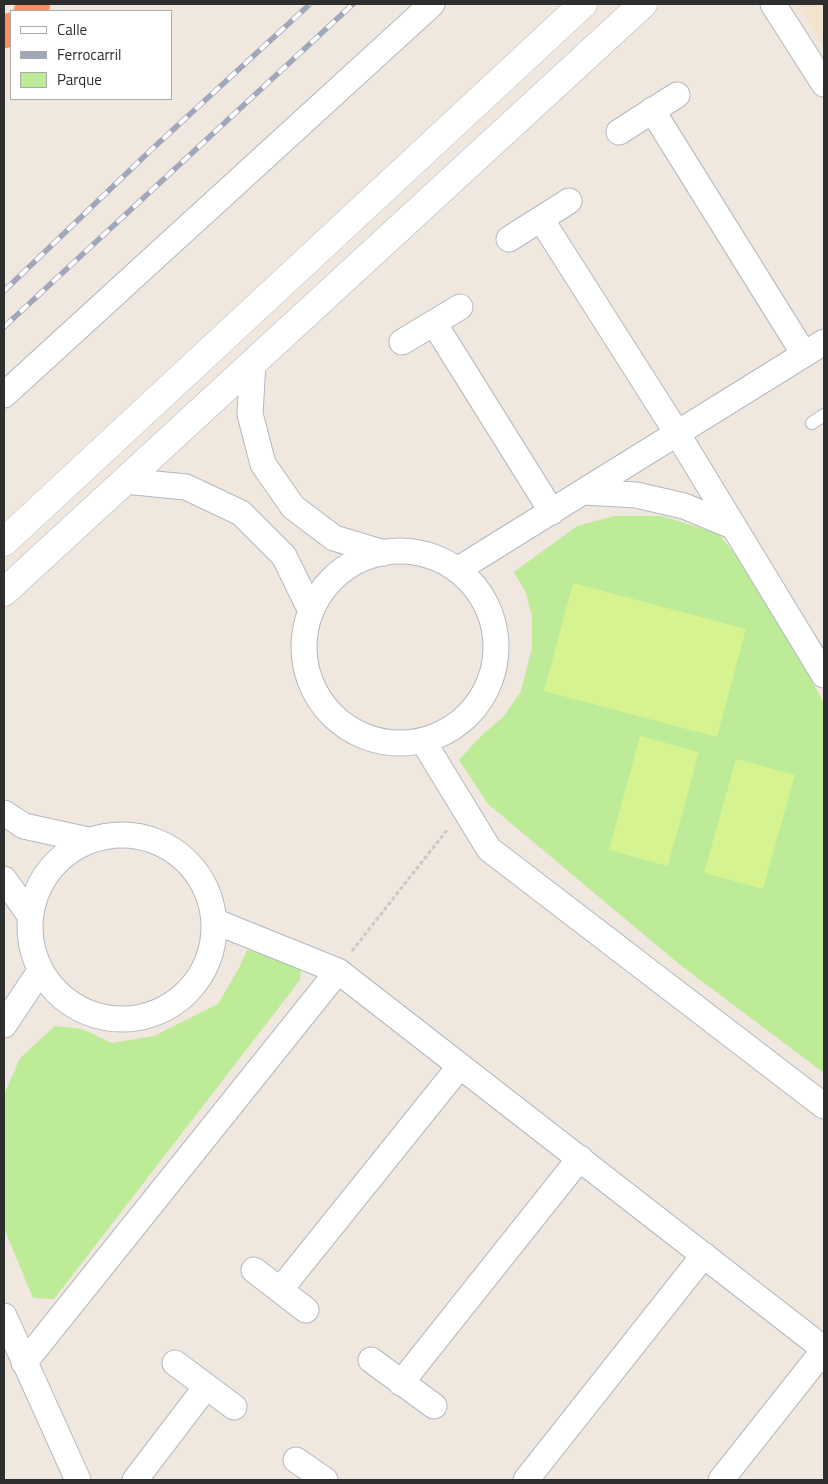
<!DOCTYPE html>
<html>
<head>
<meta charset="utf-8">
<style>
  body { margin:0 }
  #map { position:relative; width:828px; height:1484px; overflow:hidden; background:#f0e7df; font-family:"Titillium Web",sans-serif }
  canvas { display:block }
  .frame { position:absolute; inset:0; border:5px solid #2e2e2e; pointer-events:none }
  .legend { position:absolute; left:10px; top:10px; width:162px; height:90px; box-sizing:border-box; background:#fff; border:1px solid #ababab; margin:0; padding:6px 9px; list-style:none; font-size:15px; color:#2e2e2e }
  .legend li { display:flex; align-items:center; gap:10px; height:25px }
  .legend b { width:25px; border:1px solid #ababab }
</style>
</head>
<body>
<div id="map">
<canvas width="828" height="1484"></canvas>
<div class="frame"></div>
<ul class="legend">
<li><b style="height:6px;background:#fff"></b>Calle</li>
<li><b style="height:6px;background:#a1a7ba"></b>Ferrocarril</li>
<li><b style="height:14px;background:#beeb97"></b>Parque</li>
</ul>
</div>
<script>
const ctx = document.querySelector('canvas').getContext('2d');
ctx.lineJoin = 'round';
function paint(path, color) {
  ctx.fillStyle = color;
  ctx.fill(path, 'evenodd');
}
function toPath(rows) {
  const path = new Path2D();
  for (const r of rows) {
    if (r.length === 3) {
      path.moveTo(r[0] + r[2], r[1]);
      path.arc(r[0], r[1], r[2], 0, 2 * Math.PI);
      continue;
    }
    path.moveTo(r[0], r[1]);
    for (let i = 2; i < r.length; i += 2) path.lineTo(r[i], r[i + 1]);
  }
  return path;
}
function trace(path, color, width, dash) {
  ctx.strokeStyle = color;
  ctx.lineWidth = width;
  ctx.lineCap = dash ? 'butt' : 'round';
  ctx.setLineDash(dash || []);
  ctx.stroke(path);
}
const education = toPath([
  [796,4,824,4,824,47,809,23]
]);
const green = toPath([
  [614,516,662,516,719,534,760,586,824,703,824,1073,679,964,488,804,459,760,479,738,504,716,521,691,532,648,532,616,526,593,514,572,577,526],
  [247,950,283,958,301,968,300,980,54,1299,33,1298,4,1228,4,1095,20,1058,55,1026,82,1029,112,1043,154,1036,218,1004,239,968]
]);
const pitch = toPath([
  [573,583,746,629,717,737,544,691],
  [640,736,699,752,668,866,609,850],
  [736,759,795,775,763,889,704,873]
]);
const path = toPath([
  [352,951,447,830]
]);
const service = toPath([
  [812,423,824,415]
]);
const minor = toPath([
  [773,4,824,84],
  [652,110,804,354],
  [619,132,677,95],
  [541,219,677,433,824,675],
  [509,239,569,201],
  [434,323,552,512],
  [402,342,460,307],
  [253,362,250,414,263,464,293,507,334,538,384,553],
  [4,395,432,4],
  [125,481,186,487,241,513,284,556,311,611],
  [584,492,636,495,684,506,732,526],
  [400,647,96],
  [457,570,824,342],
  [423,741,489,849,824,1106],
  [4,813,24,826,88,840],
  [122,927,92],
  [4,879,29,914],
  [214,921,338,971,824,1349],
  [4,1025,40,971],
  [254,1270,306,1310],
  [280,1290,460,1066],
  [4,1316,78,1480],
  [371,1360,434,1406],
  [24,1363,338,971],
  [175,1363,234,1407],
  [401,1383,580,1158],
  [296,1460,325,1480],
  [135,1480,206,1387],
  [526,1480,704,1255],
  [721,1480,824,1350]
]);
const secondary = toPath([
  [4,542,583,4],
  [4,592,643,4]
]);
const motorway = toPath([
  [28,11,36,4],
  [4,34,11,27]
]);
const rail = toPath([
  [4,291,151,150,310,4],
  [4,327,353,4]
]);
paint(education, '#f3e2cd');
paint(green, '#beeb97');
paint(pitch, '#d6f392');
trace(service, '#b3b8c2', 14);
trace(minor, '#b3b8c2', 27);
trace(secondary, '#b3b8c2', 29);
trace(motorway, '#c9c9c9', 29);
trace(path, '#c9c9c9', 3, [4, 2.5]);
trace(service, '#fff', 12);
trace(minor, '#fff', 25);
trace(secondary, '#fff', 28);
trace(motorway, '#ff8e5b', 28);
trace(rail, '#a1a7ba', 5.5);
trace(rail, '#fff', 4, [11]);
</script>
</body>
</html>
